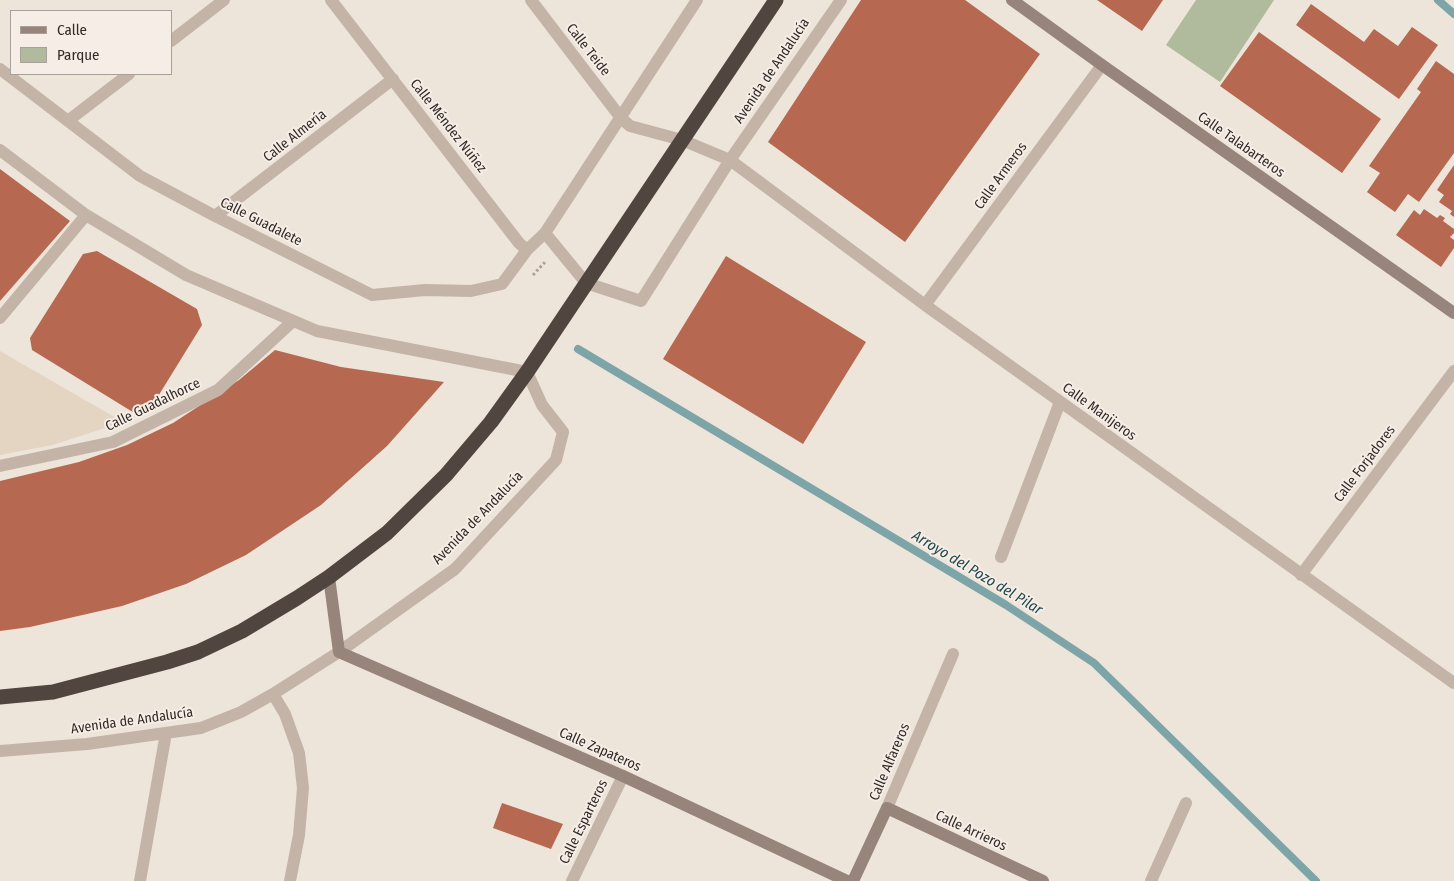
<!DOCTYPE html>
<html>
<head>
<meta charset="utf-8">
<style>
  body { margin:0 }
  #map { position:relative; width:1454px; height:881px; overflow:hidden; background:#ede4da; font-family:"Fira Sans Condensed",sans-serif }
  canvas { display:block }
  .legend { position:absolute; left:10px; top:10px; width:162px; height:65px; box-sizing:border-box; background:#f6eee6; border:1px solid #a8a09a; margin:0; padding:6px 9px; list-style:none; font-size:15px; color:#322a27 }
  .legend li { display:flex; align-items:center; gap:10px; height:25px }
  .legend b { width:25px; border:1px solid #a8a09a }
</style>
</head>
<body>
<div id="map">
<canvas width="1454" height="881"></canvas>
<ul class="legend">
<li><b style="height:6px;background:#97847a"></b>Calle</li>
<li><b style="height:14px;background:#b0ba9c"></b>Parque</li>
</ul>
</div>
<script>
const ctx = document.querySelector('canvas').getContext('2d');
ctx.lineJoin = 'round';
function paint(path, color) {
  ctx.fillStyle = color;
  ctx.fill(path, 'evenodd');
}
function toPath(rows) {
  const path = new Path2D();
  for (const r of rows) {
    path.moveTo(r[0], r[1]);
    for (let i = 2; i < r.length; i += 2) path.lineTo(r[i], r[i + 1]);
  }
  return path;
}
function trace(path, color, width, dash) {
  ctx.strokeStyle = color;
  ctx.lineWidth = width;
  ctx.lineCap = dash ? 'butt' : 'round';
  ctx.setLineDash(dash || []);
  ctx.stroke(path);
}
function drawText(font, color, halo, rows, align = 'center') {
  ctx.font = font + ' "Fira Sans Condensed",sans-serif';
  ctx.lineWidth = 4;
  ctx.setLineDash([]);
  ctx.textBaseline = 'middle';
  ctx.strokeStyle = halo;
  ctx.fillStyle = color;
  for (const [text, x, y, turn = 0] of rows) {
    ctx.save();
    ctx.translate(x, y);
    ctx.rotate((+turn || 0) * Math.PI / 180);
    ctx.textAlign = isNaN(turn) ? turn : align;
    if (halo) ctx.strokeText(text, 0, 0);
    ctx.fillText(text, 0, 0);
    ctx.restore();
  }
}
const green = toPath([
  [1196,0,1274,0,1220,82,1166,45]
]);
const plaza = toPath([
  [0,351,123,422,53,445,0,455]
]);
const stream = toPath([
  [1438,0,1454,14],
  [578,349,1006,605,1094,663,1316,881]
]);
const building = toPath([
  [861,0,965,0,1040,54,905,242,768,142],
  [1097,0,1163,0,1142,31],
  [1311,4,1364,42,1374,29,1398,46,1412,27,1438,45,1399,99,1296,25],
  [1259,32,1381,119,1342,173,1220,86],
  [1436,61,1454,74,1454,153,1419,202,1408,194,1395,212,1367,192,1380,173,1369,166,1421,92,1417,89],
  [1454,165,1454,217,1450,214,1452,211,1439,202,1444,195,1437,190],
  [0,169,70,221,0,301],
  [1424,209,1437,218,1440,215,1445,218,1443,221,1454,229,1454,233,1450,237,1454,240,1454,248,1441,267,1396,235,1414,210,1420,215],
  [97,251,197,309,202,325,149,411,136,414,32,350,30,338,83,254],
  [726,256,866,342,803,444,663,359],
  [275,350,341,367,444,382,387,446,321,505,246,555,186,584,122,606,30,627,0,631,0,481,79,462,127,445,173,423,239,380],
  [502,803,563,824,551,849,493,828]
]);
const path = toPath([
  [533,275,546,261]
]);
const lane = toPath([
  [1151,881,1186,803]
]);
const street = toPath([
  [331,0,519,243,527,250,545,233],
  [531,0,621,118,630,126,682,140,730,160,925,305,1454,683],
  [697,0,545,233,586,283,641,301,730,160,841,0],
  [171,41,224,0],
  [0,69,140,176,215,216,372,295,425,290,471,291,502,284,527,250],
  [69,120,129,74],
  [0,150,86,215,186,275,317,331,527,372,542,405,563,432,556,460,455,569,339,652,273,694,241,712,201,728,87,744,0,751],
  [215,216,393,79],
  [925,305,1102,65],
  [0,318,86,215],
  [0,466,113,442,218,390,293,321],
  [1001,557,1060,402],
  [1301,575,1454,371],
  [273,694,285,714,299,753,303,788,299,835,290,881],
  [887,808,953,654],
  [140,881,166,733],
  [572,881,623,776]
]);
const secondary = toPath([
  [1012,0,1102,65,1454,313],
  [329,577,339,652,623,776,847,881],
  [853,881,887,808,1043,881]
]);
const highway = toPath([
  [0,697,53,692,167,662,198,652,242,631,297,598,329,577,387,533,446,475,491,422,527,372,776,0]
]);
const streetNames = [
  ["Calle Teide",588,50,52],
  ["Avenida de Andalucía",772,71,-56],
  ["Calle Méndez Núñez",448,126,52],
  ["Calle Almería",295,136,-38],
  ["Calle Talabarteros",1241,145,35],
  ["Calle Armeros",1001,176,-54],
  ["Calle Guadalete",261,222,27],
  ["Calle Guadalhorce",153,405,-26],
  ["Calle Manijeros",1099,412,36],
  ["Calle Forjadores",1365,464,-53],
  ["Avenida de Andalucía",478,518,-46],
  ["Avenida de Andalucía",132,721,-8],
  ["Calle Zapateros",600,750,24],
  ["Calle Alfareros",890,762,-67],
  ["Calle Esparteros",584,822,-64],
  ["Calle Arrieros",971,831,25]
];
const waterNames = [
  ["Arroyo del Pozo del Pilar",977,573,31]
];
paint(green, '#b0ba9c');
paint(plaza, '#e4d5c3');
trace(stream, '#7da5a7', 8);
paint(building, '#b66850');
trace(path, '#af9f92', 3, [2.5, 2.5]);
trace(lane, '#c4b4a8', 12);
trace(street, '#c4b4a8', 12);
trace(secondary, '#97847a', 12);
trace(highway, '#51453f', 15);
drawText('14px', '#322a27', '#f6eee6', streetNames);
drawText('italic 15px', '#224b4d', '#f6eee6', waterNames);
</script>
</body>
</html>
